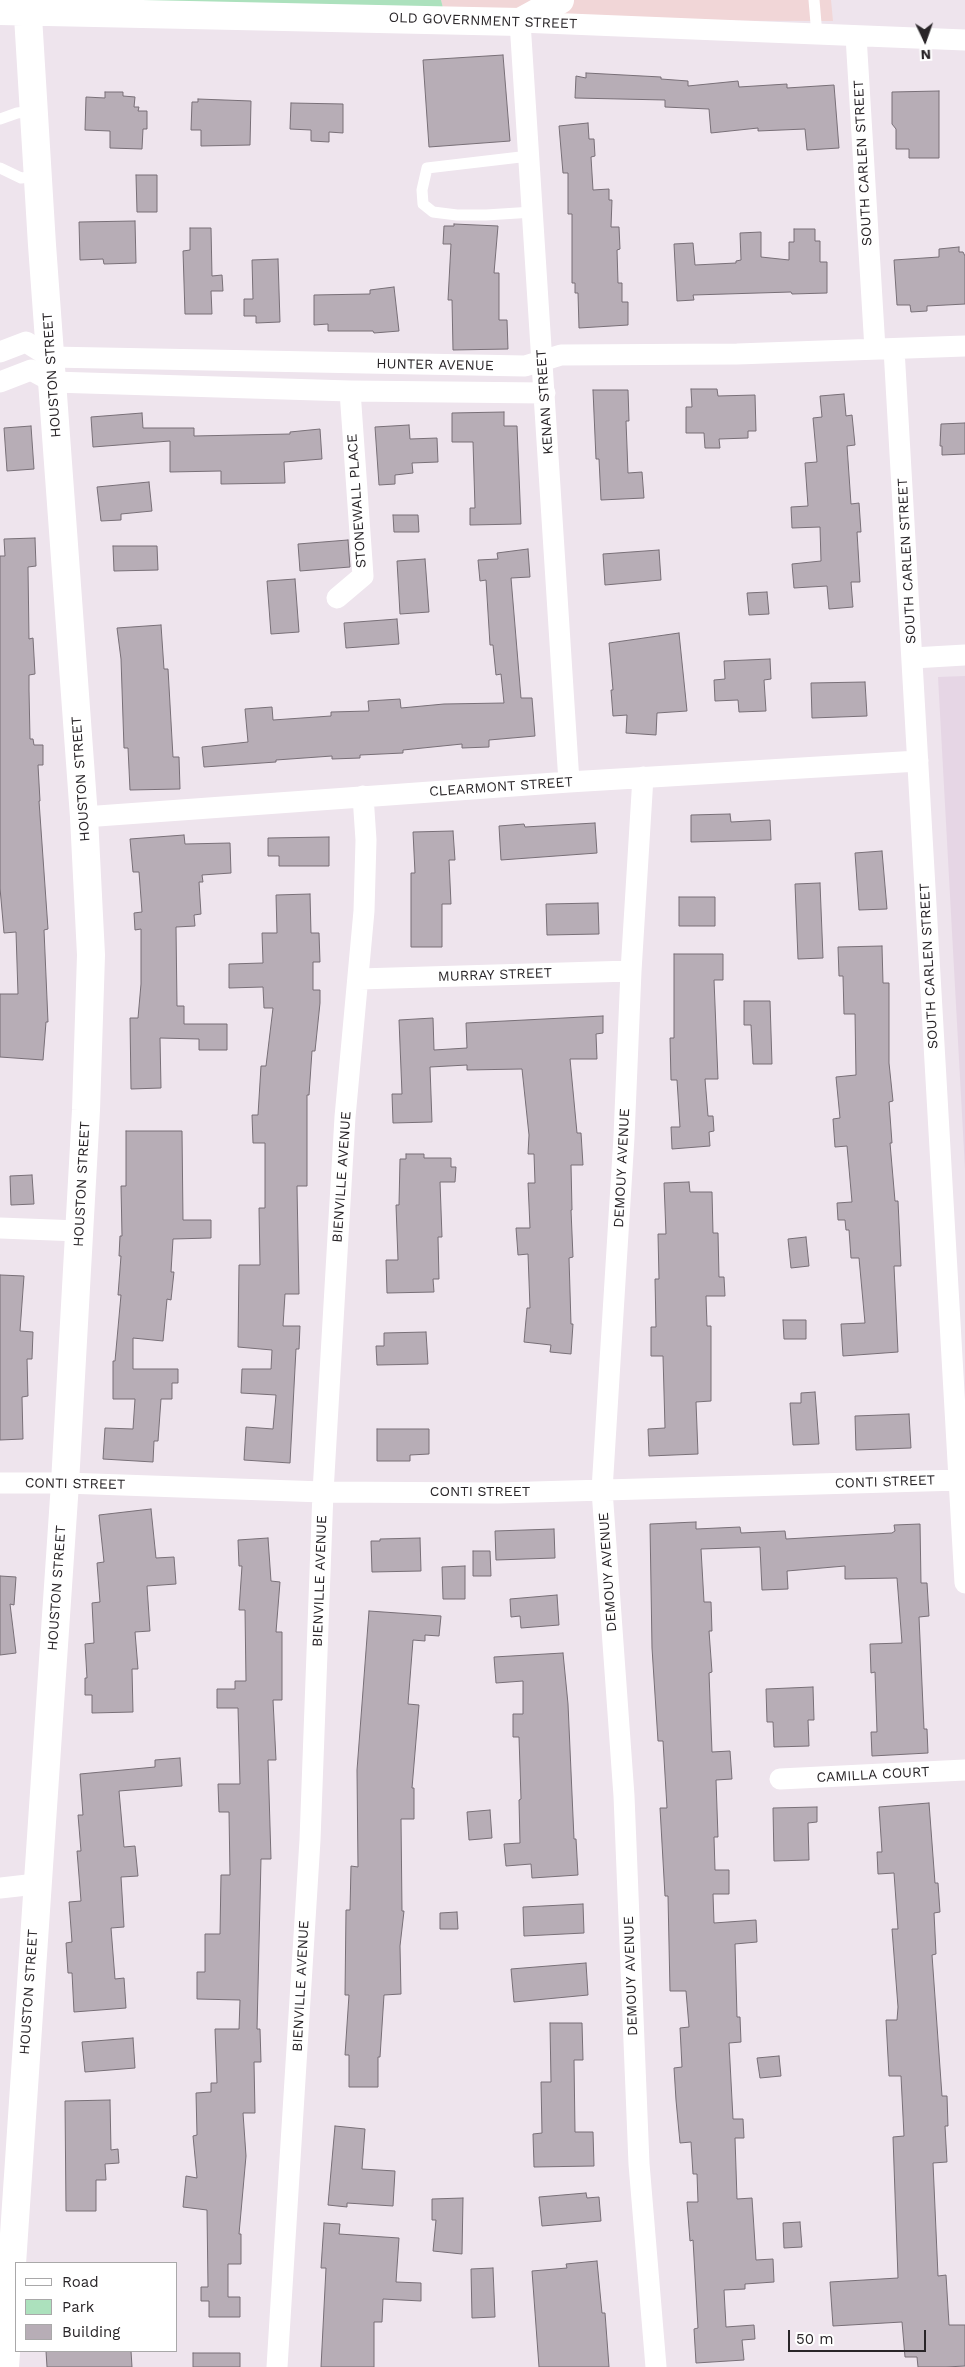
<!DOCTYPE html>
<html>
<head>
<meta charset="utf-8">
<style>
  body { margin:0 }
  #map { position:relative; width:965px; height:2367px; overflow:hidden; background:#eee4ed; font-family:"Work Sans",sans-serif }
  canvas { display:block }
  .legend { position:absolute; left:15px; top:2262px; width:162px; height:90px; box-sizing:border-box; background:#fff; border:1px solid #a9a8a9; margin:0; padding:6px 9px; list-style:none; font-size:15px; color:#292528 }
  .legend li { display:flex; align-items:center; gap:10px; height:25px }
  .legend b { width:25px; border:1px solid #a9a8a9 }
  .north { position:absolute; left:900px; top:15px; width:50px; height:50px; -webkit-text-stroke:4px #fff; paint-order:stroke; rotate:177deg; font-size:14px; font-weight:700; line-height:20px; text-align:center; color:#292528 }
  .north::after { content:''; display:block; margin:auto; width:18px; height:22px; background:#292528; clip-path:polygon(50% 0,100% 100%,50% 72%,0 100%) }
  .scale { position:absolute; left:788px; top:2330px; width:138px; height:22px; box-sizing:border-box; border:2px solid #292528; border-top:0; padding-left:6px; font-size:15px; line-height:18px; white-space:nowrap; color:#292528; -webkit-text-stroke:4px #fff; paint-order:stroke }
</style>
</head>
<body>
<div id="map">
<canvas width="965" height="2367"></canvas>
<ul class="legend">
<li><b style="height:6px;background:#fff"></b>Road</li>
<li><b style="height:14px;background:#ace1bd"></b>Park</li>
<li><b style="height:14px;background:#b7adb6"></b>Building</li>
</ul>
<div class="north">N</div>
<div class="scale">50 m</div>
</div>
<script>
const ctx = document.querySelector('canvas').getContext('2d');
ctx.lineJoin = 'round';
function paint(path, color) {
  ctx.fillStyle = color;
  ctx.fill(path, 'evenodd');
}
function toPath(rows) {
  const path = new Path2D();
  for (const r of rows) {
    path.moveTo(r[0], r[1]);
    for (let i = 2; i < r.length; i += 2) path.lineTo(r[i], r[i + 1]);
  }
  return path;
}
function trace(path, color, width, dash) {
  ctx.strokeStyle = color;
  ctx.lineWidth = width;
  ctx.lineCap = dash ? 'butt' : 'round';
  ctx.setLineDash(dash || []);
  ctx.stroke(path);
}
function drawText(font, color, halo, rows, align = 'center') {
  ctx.font = font + ' "Work Sans",sans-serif';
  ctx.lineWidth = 4;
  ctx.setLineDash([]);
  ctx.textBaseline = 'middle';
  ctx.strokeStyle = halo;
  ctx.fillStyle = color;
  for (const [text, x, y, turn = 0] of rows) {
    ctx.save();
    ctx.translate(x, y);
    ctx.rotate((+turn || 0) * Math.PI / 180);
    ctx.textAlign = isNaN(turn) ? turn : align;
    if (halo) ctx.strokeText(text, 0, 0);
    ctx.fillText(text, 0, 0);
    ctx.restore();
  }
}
const commercial = toPath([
  [441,0,831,0,833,21,446,20]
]);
const built = toPath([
  [965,676,965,1169,938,677]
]);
const green = toPath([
  [27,0,441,0,446,20]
]);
const building = toPath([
  [503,55,510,141,429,147,423,60,503,55],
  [586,73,661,77,661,79,688,81,688,86,738,81,739,87,787,84,787,88,834,85,839,148,807,150,805,129,758,131,758,128,711,133,709,109,665,107,665,100,575,98,576,76,586,78,586,73],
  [939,91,939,158,909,158,909,149,896,149,896,129,892,124,892,92,939,91],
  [105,92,123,92,123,96,135,97,134,107,139,107,138,111,147,111,147,129,143,129,142,149,110,148,110,131,85,130,86,97,105,98,105,92],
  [198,99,251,101,250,145,201,146,201,130,191,130,192,102,198,102,198,99],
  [291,103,343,104,343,133,329,132,329,142,311,141,311,130,290,129,291,103],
  [588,123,589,139,594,139,595,156,591,157,593,190,609,189,609,200,612,200,611,227,619,227,620,249,617,250,618,283,622,283,622,302,628,302,628,325,579,328,578,293,575,293,575,283,572,283,572,214,568,214,568,173,563,173,559,126,588,123],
  [136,175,157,175,157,212,137,212,136,175],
  [135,221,136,263,104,264,103,259,80,260,79,222,135,221],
  [454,224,498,226,494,273,499,273,499,320,507,320,508,349,453,350,452,300,448,300,451,244,443,244,444,226,454,226,454,224],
  [190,228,211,228,212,276,222,275,223,291,211,291,212,314,185,314,183,251,190,250,190,228],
  [794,229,815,229,815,241,820,241,820,262,827,262,827,293,792,294,791,292,693,295,694,300,677,301,674,244,693,243,695,265,736,263,736,261,741,260,740,233,761,232,761,257,789,260,789,242,794,242,794,229],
  [959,247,959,252,963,252,965,256,965,304,927,306,927,311,911,312,910,305,897,305,894,260,939,257,939,249,959,247],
  [278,259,280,322,256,323,256,316,244,316,244,299,253,299,252,260,278,259],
  [394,287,399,331,374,333,373,331,328,331,328,324,314,325,314,295,370,294,370,290,394,287],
  [691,389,717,389,718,396,755,395,756,431,748,431,748,438,719,439,720,448,705,448,704,433,686,433,686,407,692,407,691,389],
  [593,390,628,390,629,421,626,421,628,473,642,472,644,498,601,500,599,459,596,459,593,390],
  [844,394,846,416,852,415,855,445,847,446,851,504,859,503,861,532,857,532,860,582,851,582,853,607,829,609,827,586,794,588,792,564,821,561,820,527,792,528,791,507,808,506,805,463,817,462,813,418,822,417,820,396,844,394],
  [504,412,504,426,517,426,521,524,470,525,470,508,475,508,473,442,452,442,452,413,504,412],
  [142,413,143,428,194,428,194,436,290,434,290,432,320,429,322,459,284,462,285,483,221,484,221,471,170,472,170,441,93,447,91,417,142,413],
  [965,423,965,454,942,455,942,446,940,446,941,424,965,423],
  [409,425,410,439,437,438,438,462,412,463,413,473,395,475,395,484,379,485,375,427,409,425],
  [31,426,34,469,7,471,4,428,31,426],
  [149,482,152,511,121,514,121,520,101,521,97,487,149,482],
  [393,515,418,515,419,532,394,532,393,515],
  [35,538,36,566,28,567,29,639,33,638,35,674,29,675,29,690,30,739,33,739,34,745,43,745,43,765,38,765,40,801,39,801,48,929,44,930,48,1022,46,1022,43,1060,0,1057,0,994,18,994,16,932,4,933,0,888,0,556,5,556,4,539,35,538],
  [348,540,350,567,300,571,298,544,348,540],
  [113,546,157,546,158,570,114,571,113,546],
  [528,549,530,577,511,578,521,698,532,698,535,736,489,740,489,747,462,748,462,744,403,750,403,753,360,755,360,758,332,759,332,756,276,760,276,762,204,767,202,747,248,742,245,709,272,707,273,720,331,716,331,712,369,711,368,701,400,699,401,708,444,704,504,703,501,674,496,675,493,645,490,645,486,580,480,581,478,560,498,559,497,553,528,549],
  [659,550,661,580,605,585,603,554,659,550],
  [425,559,429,612,400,614,397,561,425,559],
  [295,579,299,632,271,634,267,581,295,579],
  [767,592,769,614,749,615,747,593,767,592],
  [397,619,399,644,346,648,344,623,397,619],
  [161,625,164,669,168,669,173,757,179,757,180,789,130,790,128,748,124,748,121,659,117,628,161,625],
  [679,633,687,711,657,713,656,735,626,733,627,715,613,716,611,690,613,690,609,643,679,633],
  [770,659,771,679,764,680,766,711,739,712,738,700,715,701,714,680,725,679,724,661,770,659],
  [865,682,867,716,812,718,811,683,865,682],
  [730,814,731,822,770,820,771,840,691,842,691,815,730,814],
  [595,823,597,853,501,860,499,826,524,824,525,827,595,823],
  [453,831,455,860,449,860,451,904,442,904,442,947,411,947,411,873,415,873,413,832,453,831],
  [184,835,185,844,230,843,231,873,202,875,203,882,199,882,201,914,194,915,195,926,176,927,177,1006,184,1006,184,1024,227,1024,227,1050,199,1050,199,1039,160,1038,161,1088,131,1089,130,1018,138,1018,141,984,141,929,135,930,134,913,142,912,139,872,133,872,130,839,184,835],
  [329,837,329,866,279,866,279,856,268,856,268,838,329,837],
  [882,851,887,909,859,910,855,853,882,851],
  [820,883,823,958,798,959,795,884,820,883],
  [310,894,311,933,319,933,320,962,313,962,313,990,320,990,320,1003,315,1051,312,1051,309,1095,307,1095,307,1186,297,1186,299,1294,285,1294,283,1326,300,1326,299,1349,296,1349,290,1463,244,1460,246,1427,273,1429,276,1395,241,1393,242,1369,271,1369,272,1350,238,1347,239,1265,260,1265,259,1208,265,1208,265,1143,253,1143,252,1115,258,1115,261,1066,266,1066,273,1008,264,1008,263,987,229,988,229,964,263,963,262,933,277,933,276,895,310,894],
  [679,897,715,897,715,926,679,926,679,897],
  [598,903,599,934,547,935,546,904,598,903],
  [882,946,883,983,889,983,889,1063,893,1101,889,1102,892,1143,890,1143,895,1201,898,1201,901,1266,894,1266,898,1352,843,1356,841,1324,865,1323,859,1258,851,1258,849,1230,846,1230,845,1220,838,1220,837,1203,852,1202,847,1146,835,1147,833,1119,840,1118,836,1077,856,1075,855,1014,844,1014,843,976,839,976,838,947,882,946],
  [674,954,723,954,723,980,714,980,718,1079,705,1079,708,1116,713,1116,714,1131,709,1132,710,1146,672,1149,671,1127,680,1127,677,1080,671,1080,670,1038,674,1038,674,954],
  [744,1001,770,1001,772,1064,753,1064,751,1025,744,1025,744,1001],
  [603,1016,603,1033,596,1034,597,1059,570,1059,577,1133,581,1133,583,1165,571,1165,572,1210,571,1210,573,1257,569,1258,571,1324,573,1324,571,1354,550,1352,551,1345,524,1342,527,1308,530,1308,528,1254,518,1255,516,1228,530,1228,528,1183,535,1183,534,1154,528,1154,529,1135,522,1069,467,1070,467,1065,430,1067,432,1122,393,1123,392,1094,402,1094,399,1020,433,1018,434,1050,467,1048,466,1023,603,1016],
  [126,1131,182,1131,183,1220,211,1220,211,1238,173,1239,171,1272,174,1272,171,1300,167,1299,163,1341,133,1338,133,1369,178,1369,178,1383,172,1383,172,1399,161,1399,158,1441,154,1441,153,1462,103,1459,105,1428,133,1429,135,1399,113,1399,113,1361,115,1361,121,1295,118,1295,121,1256,119,1256,120,1236,122,1236,121,1186,126,1186,126,1131],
  [406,1154,424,1154,424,1158,451,1158,451,1167,456,1167,455,1182,440,1182,442,1237,438,1237,439,1279,433,1279,434,1292,387,1293,386,1260,398,1260,396,1205,399,1205,400,1159,406,1159,406,1154],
  [32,1175,34,1204,11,1205,10,1176,32,1175],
  [689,1182,690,1192,712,1192,713,1233,718,1233,719,1277,724,1277,725,1296,706,1296,707,1326,711,1326,711,1401,696,1402,698,1454,649,1456,648,1429,665,1428,663,1356,651,1356,651,1327,656,1327,655,1279,659,1279,658,1234,666,1234,664,1183,689,1182],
  [806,1237,809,1266,791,1268,788,1239,806,1237],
  [0,1275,24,1276,20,1331,33,1332,32,1359,27,1359,28,1396,22,1397,23,1439,0,1440,0,1275],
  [783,1320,806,1320,806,1339,784,1339,783,1320],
  [426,1332,428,1364,377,1365,376,1346,384,1346,384,1333,426,1332],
  [815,1392,819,1444,793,1445,790,1403,801,1403,801,1393,815,1392],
  [909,1414,911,1448,856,1450,855,1416,909,1414],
  [377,1429,429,1429,429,1454,410,1455,410,1461,377,1461,377,1429],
  [151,1509,156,1558,174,1557,176,1584,147,1586,150,1631,135,1632,138,1669,132,1669,133,1712,92,1713,92,1695,85,1695,85,1678,87,1678,85,1644,94,1643,92,1603,100,1602,97,1563,104,1562,99,1515,151,1509],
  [696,1522,696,1529,740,1527,741,1533,785,1531,786,1539,892,1533,895,1531,894,1525,920,1524,921,1583,927,1583,929,1616,919,1617,924,1729,927,1729,928,1753,872,1756,871,1732,877,1732,875,1672,871,1673,870,1644,902,1643,897,1578,845,1579,845,1566,787,1571,788,1589,762,1590,760,1547,701,1549,704,1602,711,1602,712,1631,709,1631,712,1672,709,1673,712,1752,730,1751,732,1779,716,1780,718,1837,714,1837,715,1870,729,1870,729,1894,713,1894,714,1923,756,1920,757,1942,735,1944,737,2017,740,2017,741,2042,729,2043,733,2119,743,2119,744,2138,735,2138,737,2199,752,2198,756,2260,773,2259,774,2282,745,2284,745,2289,724,2290,726,2327,754,2325,755,2339,742,2340,744,2360,696,2363,694,2329,698,2328,693,2240,690,2241,687,2202,698,2202,697,2174,693,2174,691,2142,680,2143,676,2100,674,2068,682,2067,680,2028,689,2027,686,1991,670,1991,668,1896,665,1896,660,1808,667,1808,663,1741,658,1741,652,1648,650,1524,696,1522],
  [554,1529,555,1558,496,1560,495,1531,554,1529],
  [268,1538,271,1581,280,1582,276,1632,282,1632,282,1700,273,1700,276,1760,268,1760,271,1859,261,1859,257,2029,260,2029,261,2062,254,2062,255,2113,243,2113,246,2156,239,2234,241,2234,241,2264,228,2264,228,2297,240,2297,240,2317,209,2317,209,2301,201,2301,201,2287,208,2287,207,2210,183,2207,186,2176,197,2178,193,2136,197,2135,196,2093,211,2092,211,2083,217,2083,215,2029,239,2029,240,2000,197,1999,197,1972,205,1972,205,1934,220,1934,221,1875,230,1875,229,1812,219,1812,218,1784,240,1784,238,1708,217,1708,217,1689,235,1689,235,1681,246,1681,245,1610,239,1610,242,1566,239,1566,238,1540,268,1538],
  [420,1538,421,1571,372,1572,371,1541,380,1541,380,1539,420,1538],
  [473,1551,490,1551,491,1576,473,1576,473,1551],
  [465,1566,465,1599,443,1599,442,1567,465,1566],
  [0,1576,16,1577,14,1605,10,1604,16,1653,0,1655,0,1576],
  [557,1595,559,1625,521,1628,520,1616,511,1617,510,1599,557,1595],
  [369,1611,441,1616,439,1636,425,1635,425,1641,413,1640,408,1704,419,1705,412,1788,414,1788,414,1819,401,1819,402,1911,404,1911,400,1946,401,1994,384,1995,380,2057,378,2057,378,2087,349,2087,349,2055,345,2055,349,1995,345,1995,346,1910,350,1910,351,1866,358,1867,357,1770,369,1611],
  [563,1653,568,1704,574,1839,576,1839,578,1875,532,1878,531,1864,506,1866,504,1844,520,1843,519,1800,521,1799,519,1737,513,1737,513,1714,523,1714,523,1681,496,1683,494,1657,563,1653],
  [813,1687,814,1720,808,1720,809,1746,774,1747,773,1722,767,1722,766,1689,813,1687],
  [180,1758,182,1786,119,1791,124,1847,135,1846,138,1876,121,1877,124,1927,111,1928,115,1979,124,1978,126,2008,74,2012,72,1973,68,1973,66,1943,72,1942,69,1902,81,1901,77,1851,81,1851,78,1815,83,1815,80,1774,155,1767,155,1760,180,1758],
  [929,1803,935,1883,938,1883,940,1912,934,1913,936,1954,932,1955,942,2096,947,2096,948,2126,945,2126,947,2162,933,2163,938,2276,946,2275,949,2325,965,2325,965,2366,946,2367,918,2367,917,2357,905,2357,902,2322,833,2326,830,2282,898,2278,893,2137,904,2136,901,2076,889,2076,886,2020,897,2020,898,2007,892,1929,898,1929,894,1873,878,1874,877,1852,882,1852,879,1807,929,1803],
  [817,1807,817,1822,808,1823,809,1860,774,1861,773,1808,817,1807],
  [490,1810,492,1838,469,1840,467,1812,490,1810],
  [583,1904,584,1933,524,1936,523,1907,583,1904],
  [457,1912,458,1929,440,1929,440,1913,457,1912],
  [586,1963,588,1995,514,2002,511,1969,586,1963],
  [550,2023,582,2023,583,2060,574,2060,575,2132,593,2132,594,2166,534,2167,533,2134,542,2133,541,2082,551,2082,550,2023],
  [133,2038,135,2068,85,2072,82,2042,133,2038],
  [779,2056,781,2076,760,2078,757,2058,779,2056],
  [110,2100,111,2150,118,2149,119,2163,105,2164,106,2180,96,2180,96,2211,66,2211,65,2101,110,2100],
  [335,2126,365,2129,362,2169,395,2171,393,2206,347,2203,347,2207,328,2205,335,2126],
  [586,2193,587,2198,599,2197,601,2221,542,2226,539,2197,586,2193],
  [463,2198,462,2254,433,2251,436,2220,432,2220,432,2199,463,2198],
  [800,2222,802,2247,784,2248,783,2223,800,2222],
  [324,2223,340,2224,339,2234,399,2238,396,2282,421,2283,421,2301,383,2299,382,2322,374,2322,374,2367,321,2367,326,2268,321,2268,324,2223],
  [597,2261,602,2313,605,2313,609,2367,539,2367,532,2271,567,2268,566,2264,597,2261],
  [493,2268,495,2317,472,2318,471,2269,493,2268],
  [46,2351,131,2351,132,2367,47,2367,46,2351],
  [193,2353,240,2353,240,2367,193,2367,193,2353]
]);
const service = toPath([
  [814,0,817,35],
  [0,119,17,113,34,111],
  [529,156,427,168,422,190,423,204,433,212,457,215,486,215,533,212],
  [0,168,21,178,38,176]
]);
const minor = toPath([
  [856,36,875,349],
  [894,349,965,1583],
  [0,352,26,342,50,357,525,366,561,355,737,354,965,346],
  [0,382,31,370,53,382,350,391,545,393],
  [337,598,363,576,350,391],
  [913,658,965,655],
  [643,777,631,971,624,1137,602,1490,624,1796,639,2164,656,2367],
  [569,782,520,22,965,40],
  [84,817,569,782,918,761],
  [359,979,631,971],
  [0,1228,79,1231],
  [0,1483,65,1483,323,1492,498,1493,960,1480],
  [780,1779,965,1770],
  [0,1888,36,1884],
  [277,2367,310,1840,323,1492,345,1117,364,911,366,840,363,796]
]);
const tertiary = toPath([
  [0,11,520,22,560,0],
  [5,2367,65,1483,86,1110,91,955,84,817,42,245,27,0]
]);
const streetNames = [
  ["OLD GOVERNMENT STREET",483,21,2],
  ["SOUTH CARLEN STREET",863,163,-93],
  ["HUNTER AVENUE",435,365,1],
  ["HOUSTON STREET",52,375,-94],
  ["KENAN STREET",545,402,-94],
  ["STONEWALL PLACE",357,501,-94],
  ["SOUTH CARLEN STREET",907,561,-93],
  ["HOUSTON STREET",81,779,-94],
  ["CLEARMONT STREET",501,787,-4],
  ["SOUTH CARLEN STREET",929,966,-93],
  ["MURRAY STREET",495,975,-2],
  ["DEMOUY AVENUE",622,1168,-87],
  ["BIENVILLE AVENUE",342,1177,-86],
  ["HOUSTON STREET",82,1184,-87],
  ["CONTI STREET",885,1482,-2],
  ["CONTI STREET",75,1484,1],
  ["CONTI STREET",480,1492],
  ["DEMOUY AVENUE",608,1572,-94],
  ["BIENVILLE AVENUE",320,1581,-88],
  ["HOUSTON STREET",57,1588,-86],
  ["CAMILLA COURT",873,1775,-3],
  ["DEMOUY AVENUE",631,1976,-92],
  ["BIENVILLE AVENUE",301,1986,-87],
  ["HOUSTON STREET",29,1992,-86]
];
paint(commercial, '#f1d6d7');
paint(built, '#e6d6e5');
paint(green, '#ace1bd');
paint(building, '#b7adb6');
trace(building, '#786f77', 1);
trace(service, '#fff', 11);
trace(minor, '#fff', 21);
trace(tertiary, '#fff', 28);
drawText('14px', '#292528', '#fff', streetNames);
</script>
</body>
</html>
